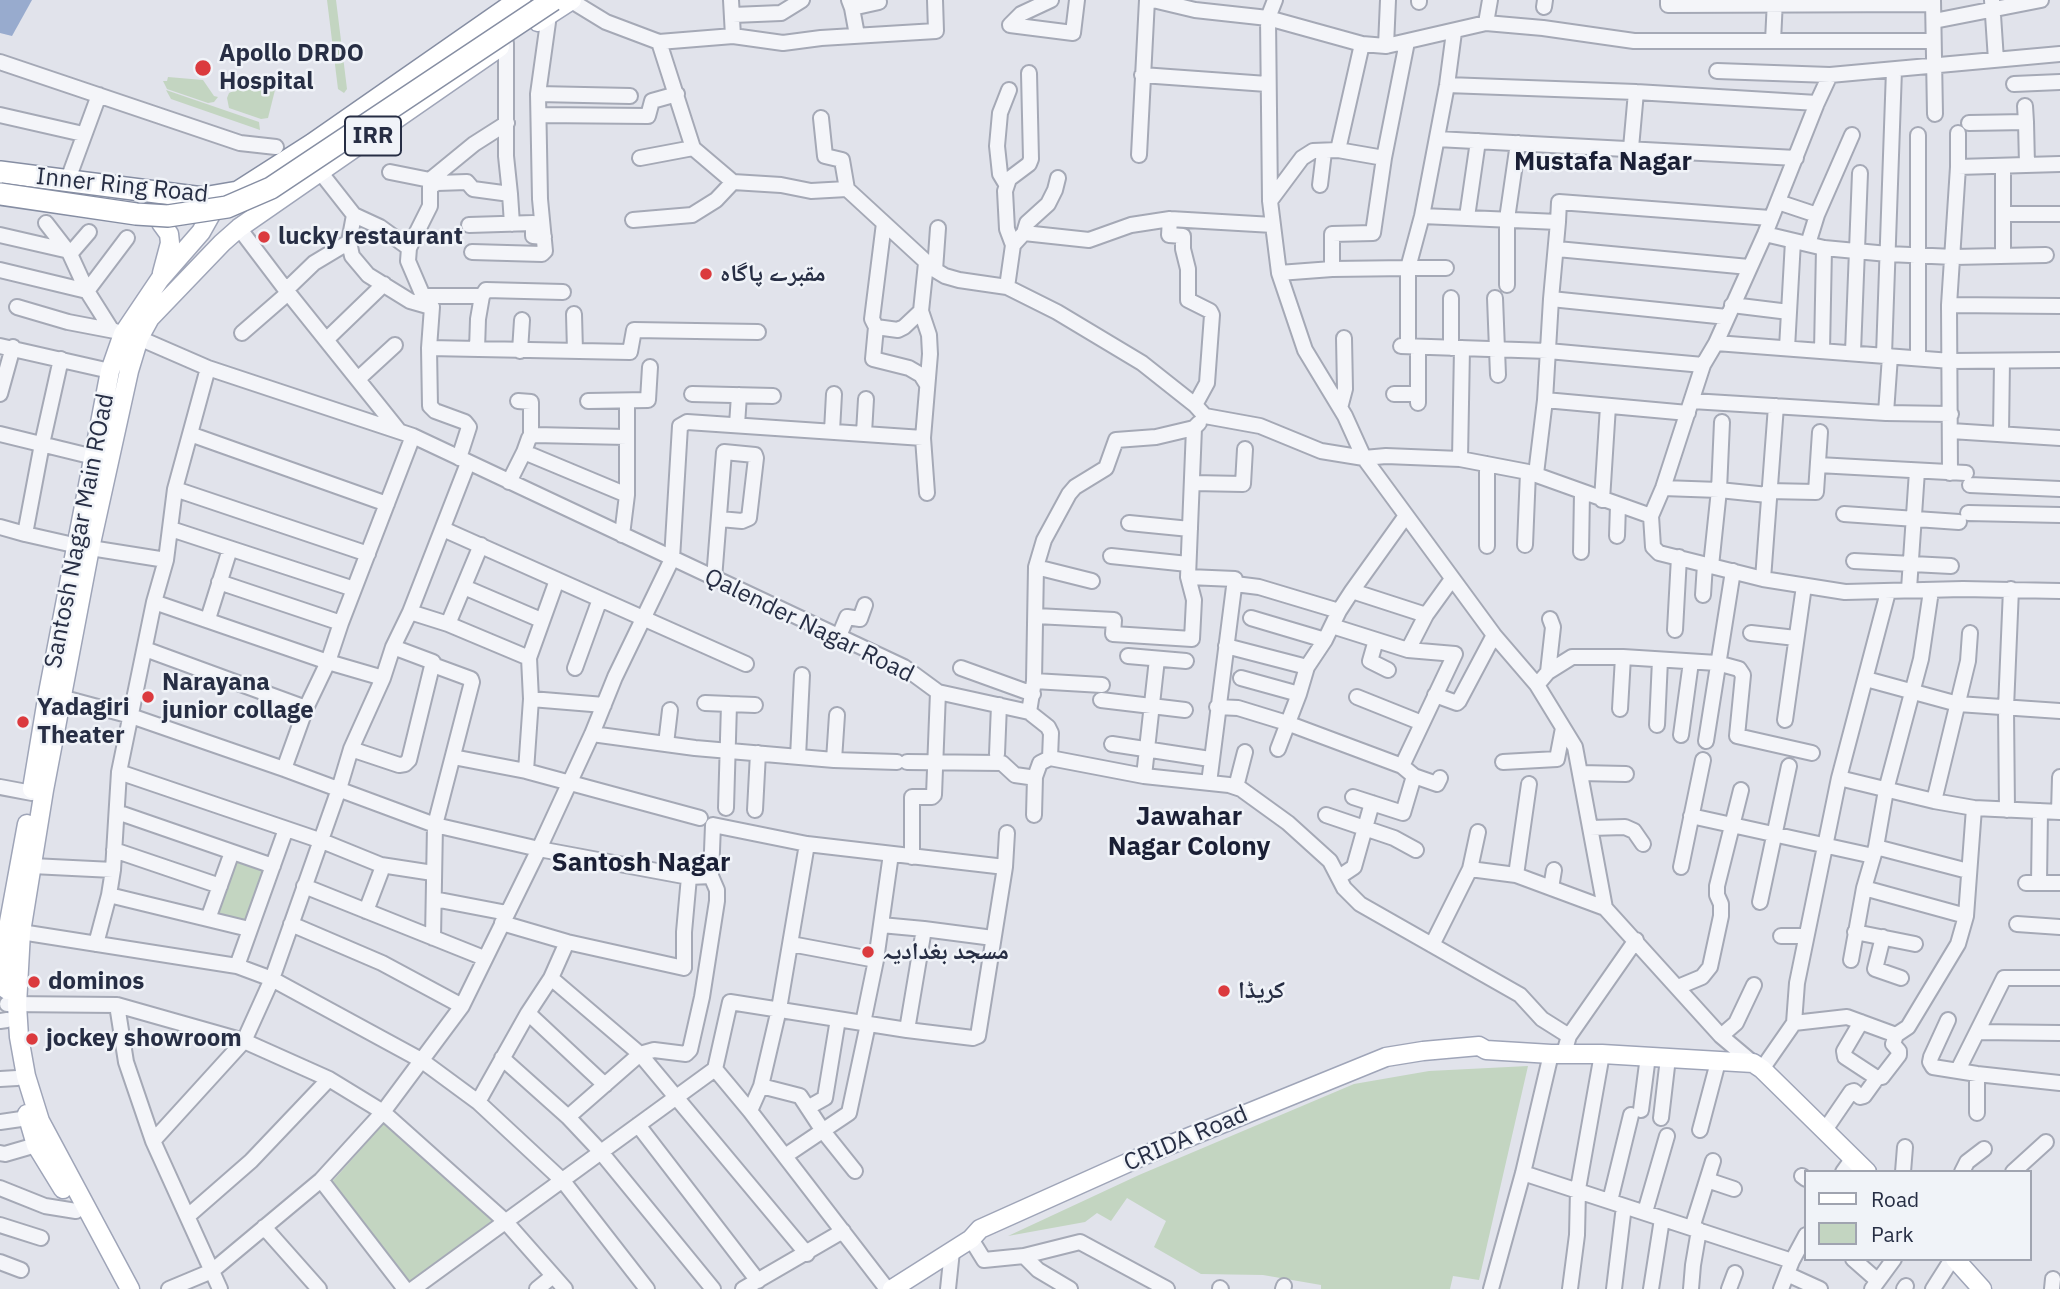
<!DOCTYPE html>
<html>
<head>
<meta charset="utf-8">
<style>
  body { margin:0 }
  #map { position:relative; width:2060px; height:1289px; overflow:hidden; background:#e1e3eb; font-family:"IBM Plex Sans",sans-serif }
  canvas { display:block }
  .legend { position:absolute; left:1804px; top:1170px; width:228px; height:91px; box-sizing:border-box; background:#f0f3f8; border:2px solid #a0a4b0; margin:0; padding:9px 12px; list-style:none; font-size:21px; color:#272e44 }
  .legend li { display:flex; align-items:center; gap:14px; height:35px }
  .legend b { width:35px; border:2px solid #a0a4b0 }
</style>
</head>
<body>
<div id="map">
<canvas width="2060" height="1289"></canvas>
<ul class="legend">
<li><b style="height:9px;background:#fff"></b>Road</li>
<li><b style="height:19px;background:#c3d5c1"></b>Park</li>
</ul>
</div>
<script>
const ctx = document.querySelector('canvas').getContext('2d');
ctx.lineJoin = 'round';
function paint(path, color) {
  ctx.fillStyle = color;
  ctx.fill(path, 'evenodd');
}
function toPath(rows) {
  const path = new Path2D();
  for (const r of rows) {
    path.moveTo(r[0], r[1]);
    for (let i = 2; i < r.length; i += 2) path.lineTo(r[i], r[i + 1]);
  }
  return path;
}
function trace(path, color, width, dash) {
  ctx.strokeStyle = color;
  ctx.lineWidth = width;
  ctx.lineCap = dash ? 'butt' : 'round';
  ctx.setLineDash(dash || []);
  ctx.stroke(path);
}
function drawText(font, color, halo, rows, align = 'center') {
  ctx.font = font + ' "IBM Plex Sans","Noto Naskh Arabic",sans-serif';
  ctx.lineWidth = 5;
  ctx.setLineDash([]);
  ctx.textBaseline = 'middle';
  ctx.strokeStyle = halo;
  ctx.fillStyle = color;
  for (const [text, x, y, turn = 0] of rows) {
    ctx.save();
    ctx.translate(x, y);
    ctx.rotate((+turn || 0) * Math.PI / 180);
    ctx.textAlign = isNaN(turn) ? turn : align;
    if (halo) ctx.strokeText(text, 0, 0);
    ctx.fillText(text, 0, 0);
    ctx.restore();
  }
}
const green = toPath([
  [327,0,336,0,347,89,344,93,338,89],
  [168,77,203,80,214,96,218,97,214,102,208,103,167,89,163,81,167,81],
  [244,86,275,90,268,118,261,119,229,108,227,98,229,93],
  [166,90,259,122,260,130,171,99],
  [232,854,272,868,250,927,211,917],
  [1528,1066,1479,1280,1453,1276,1450,1289,1321,1289,1321,1285,1263,1275,1201,1274,1154,1247,1166,1221,1127,1198,1111,1221,1097,1213,1085,1222,1008,1236,1139,1175,1354,1084,1429,1071],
  [385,1122,497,1217,406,1286,330,1184]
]);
const water = toPath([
  [0,0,32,0,12,36,0,33]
]);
const minor = toPath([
  [570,0,606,22,659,42,693,148,733,182,781,185,811,191,847,189,935,270,945,276,959,280,1007,287,1057,312,1142,363,1195,405,1205,416,1260,426,1321,451,1364,458,1386,456,1460,459,1528,472,1651,516],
  [731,0,733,36,783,43,821,38,936,31,935,0],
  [849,0,852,8,879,2],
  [1153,0,1195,10,1268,18,1270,201,1279,273,1305,350,1345,416,1364,458,1494,635,1537,685,1575,747,1605,908,1721,1036,1753,1063],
  [1275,0,1268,18,1362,44,1386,46,1486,23,1543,28,1634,41,1933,41],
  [1419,0,1419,2],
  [1668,0,1668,5,1933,4],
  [1933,0,1935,114],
  [1992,0,1996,60],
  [1544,7,1545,0],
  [852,8,857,35],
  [733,15,781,13,802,0],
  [1934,21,2041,0],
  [1486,23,1490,0],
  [1010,25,1073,33,1077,0],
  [1010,25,1021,14,1051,0],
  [1773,41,1775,0],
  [659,42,733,36],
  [506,43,506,156,510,194],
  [1386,46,1388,0],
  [0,62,240,143,276,147],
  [1717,71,1830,75,2060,54],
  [1142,75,1267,84],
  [1830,75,1817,103,1765,234,1716,343,1703,365,1663,488,1651,516,1653,547,1659,553,1763,579,1845,592,1963,589,2060,591],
  [2014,84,2060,82],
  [1447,85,1636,92,1817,103],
  [538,94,630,96],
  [0,115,83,134],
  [539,115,648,116,652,101,677,94],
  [821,118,825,156,842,160,847,189],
  [2026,122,2027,165],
  [1969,123,2026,122,2025,106],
  [1958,133,1958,167,2060,164],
  [1437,139,1796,158],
  [1631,148,1636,92],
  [1338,150,1384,158],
  [1139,155,1147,0],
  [640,158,693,148],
  [2003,166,2003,254],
  [390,172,430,180,474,144,507,123],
  [321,173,354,215,380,227,409,248,408,261,423,296,432,307,429,348],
  [67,182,99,95],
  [1006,184,1000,174,997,146,1000,113,1009,90],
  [1320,185,1324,152],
  [432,186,437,183,467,182,473,189,510,194,512,224],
  [1270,201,1302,158,1313,151,1338,150,1362,44],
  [1778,202,1817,215],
  [2004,214,2060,214],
  [354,215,349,242,352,256,368,275,410,301,431,307],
  [1422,216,1558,222,1559,202,1770,218],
  [1467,217,1478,141],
  [1170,219,1169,235,1183,236,1183,249,1188,269,1188,300,1210,311,1212,315,1207,383,1195,405],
  [633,220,692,215,716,200,733,182],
  [46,223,70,254,87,291,111,329],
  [884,223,872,319,876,327,898,330,904,327,921,311],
  [469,225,533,223,533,236,544,237],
  [239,228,286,290,399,431],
  [1024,233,1027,223,1048,204,1055,190,1058,178],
  [1765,234,1824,248,1888,254,1954,257,2046,255],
  [0,235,65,250],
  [1808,244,1817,215,1852,135],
  [1013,245,1007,229,1005,191,1009,179,1029,164,1031,159,1029,73],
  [409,248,430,206,430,180],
  [1557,249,1749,267],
  [472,252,542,254,545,251,540,199,538,94,549,15],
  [70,254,89,232],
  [1332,269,1332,234,1373,233,1384,158,1407,42],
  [0,270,87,291,127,238],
  [935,270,938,228],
  [1279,273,1332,269,1408,268,1422,216,1447,85,1454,32],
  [1507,285,1507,219,1518,143],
  [1007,287,1013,245,1024,233,1089,240,1131,225,1170,219,1273,225],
  [286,290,314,263,349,242],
  [423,296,482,296],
  [1451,298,1451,348],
  [1495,298,1498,375],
  [1551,299,1727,317],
  [1732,305,1789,312],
  [1949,305,2060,306],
  [17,307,68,322,115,331],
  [574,314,575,351],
  [876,327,873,359,909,368,921,375,926,383],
  [242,333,288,293],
  [139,338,208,368,413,436,904,667,938,692,1029,712,1048,727,1051,733,1050,758,1144,776,1229,785,1241,789,1288,823,1330,861,1344,888,1360,904,1520,995,1542,1019,1569,1036,1564,1053],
  [326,340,384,284],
  [1716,343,1951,361,2060,360],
  [0,346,110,371],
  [1401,346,1548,351,1703,365],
  [1408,346,1408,268,1446,268],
  [1418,347,1418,403],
  [1787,348,1793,241],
  [477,349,478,319,482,296,486,290,563,292],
  [520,351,522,320],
  [1822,351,1824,248],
  [1853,352,1860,173],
  [1884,355,1894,70],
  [1890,356,1886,413,1951,414],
  [1918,358,1918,135],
  [61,359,42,444,25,534,78,546,166,560],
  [358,379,395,345],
  [0,394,13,347],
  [692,394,773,396],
  [1394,394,1418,394],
  [1545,400,1688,413],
  [518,401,531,402,531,437],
  [588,401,648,400,650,367],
  [1692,401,1886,413],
  [1340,408,1345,389,1344,338],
  [737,425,739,395],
  [1194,428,1188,577,1235,579,1209,783],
  [832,431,834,394],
  [1951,431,2060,438],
  [864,433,866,399],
  [0,434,94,457],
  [190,434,387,504],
  [2001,434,2002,361],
  [923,438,927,493],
  [524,452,529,438,534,435,627,437],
  [459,458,469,427,465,422,435,411,430,406,429,348,630,352,634,330,758,332],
  [1460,459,1462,348],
  [1818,465,1966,473],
  [1950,473,1949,305,1958,167],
  [1536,474,1545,400,1551,299,1558,222],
  [509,482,524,452,627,495],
  [1193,483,1243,484,1245,449],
  [1970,485,2060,489],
  [1663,488,1719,490,1768,495],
  [175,489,368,554],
  [1768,491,1816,492,1820,432],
  [1602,500,1608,406],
  [1968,513,2060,515],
  [1844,514,1959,522],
  [1129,523,1190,529],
  [0,527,25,534],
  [171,529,354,589],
  [443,529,746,664],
  [622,535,627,495,627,402],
  [1617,536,1618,505],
  [1525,545,1528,472],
  [1487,546,1487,464],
  [1581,552,1582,492],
  [1111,556,1188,564],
  [1854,561,1951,566],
  [1711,566,1719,490,1722,422],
  [1036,567,1092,581],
  [714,579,724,452,755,455,756,458,749,518,742,521,720,519],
  [1763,579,1776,406],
  [219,582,341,623],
  [1235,584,1259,587,1339,611],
  [464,587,541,620],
  [1909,589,1917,471],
  [1352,591,1405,517],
  [1931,591,1921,659,1886,790,1876,847,1864,888,1966,916,1974,808],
  [1703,595,1705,564],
  [154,602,328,662,383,678],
  [410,612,448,624,529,658,531,699,526,771],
  [1036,616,1114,620,1113,634,1192,639,1194,600,1188,577],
  [1251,618,1325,640],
  [208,619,230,549],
  [448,624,481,545],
  [1675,630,1679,557],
  [1751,633,1796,638],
  [839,636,847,617,860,619,865,605],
  [1376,640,1370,661,1388,670],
  [1226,646,1307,667],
  [145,649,306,708],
  [1408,650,1426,615,1452,579],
  [1128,656,1186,661],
  [529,658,557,580],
  [575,668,600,599],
  [961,668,1033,694],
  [1548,672,1553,627,1550,619],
  [1241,678,1299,694],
  [1866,679,1958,704,2060,711],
  [1034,681,1102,685],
  [1537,685,1548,672,1572,657,1623,657,1717,663,1739,669,1743,675,1737,736,1812,753],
  [53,695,131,716,284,769,435,825,539,849,689,877,711,876],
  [1435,695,1457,703,1459,701,1494,635],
  [1357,697,1422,723],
  [531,699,604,705],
  [1101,700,1185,710],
  [705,703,729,704],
  [1217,707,1238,708,1287,723,1402,766,1455,654,1408,650,1332,626],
  [1620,709,1623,657],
  [1029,712,1034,681,1036,567,1044,540,1069,494,1075,487,1106,468,1116,440,1156,437,1194,428,1199,423],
  [1785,720,1804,586],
  [1657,725,1660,660],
  [592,734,695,748,834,760,897,762],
  [1681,735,1691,662],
  [1706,741,1733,571],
  [666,744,670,710],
  [1112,744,1210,759],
  [351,749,399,765,405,764,409,760,433,662,393,647],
  [1278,749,1299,694,1307,667,1325,640,1339,611,1352,591,1426,615],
  [997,754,999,705],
  [453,757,526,771,700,818],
  [798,757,802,675],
  [834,760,837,715],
  [907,762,1002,763,1015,775,1029,777,1035,777,1040,763,1050,758],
  [1503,762,1557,759,1563,728],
  [284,769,306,708,328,662,341,623,413,436],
  [119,772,322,841,381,865,433,873],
  [1580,773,1626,774],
  [1144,776,1157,659],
  [1414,776,1437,784,1440,778],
  [1839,778,1934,801,1974,808,2060,812],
  [1529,784,1516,875,1605,908],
  [0,787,32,793],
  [1236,787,1245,752],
  [1353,797,1403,813,1414,776,1402,766],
  [1934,801,1968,661,1970,633],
  [726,808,729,704,755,705],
  [755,810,758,753],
  [2007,810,2006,708,2011,589],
  [117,812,273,866],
  [2059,812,2060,777],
  [1034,815,1035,777],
  [1326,815,1394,838,1416,850],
  [1691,816,1873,856],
  [1590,828,1625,827,1634,831,1643,844],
  [1876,847,1968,871],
  [114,850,220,886],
  [912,857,912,797,932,797,934,795,938,692],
  [32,866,113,870],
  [1681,867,1703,760],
  [1470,869,1516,875],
  [1339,877,1354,867,1372,803],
  [2026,883,2060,883],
  [2039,883,2040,811],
  [304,886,484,958],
  [1551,888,1554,870],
  [109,895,249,929],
  [434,899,507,913],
  [1760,902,1789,766],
  [366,911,382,869,381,865],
  [208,919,232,852],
  [291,924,382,963,462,1006],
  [2017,924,2060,927],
  [881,925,924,929],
  [1855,932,1915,944],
  [12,933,21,932,237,966,272,979,421,1060,478,1102,563,1181,647,1289],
  [1781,936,1806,936],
  [1883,937,1875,969,1901,978],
  [433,938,435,825,472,682,471,679,433,665],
  [567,942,684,968,684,932,689,877],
  [96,944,109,895,113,870,119,772,154,602,166,560,175,489,208,368],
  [791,944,876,960],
  [1432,945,1470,869,1478,832],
  [1851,960,1864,888],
  [237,966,286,829],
  [551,978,640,1054,807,1254],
  [1678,987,1702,977,1710,967,1721,916,1721,904,1717,895,1717,886,1741,790],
  [7,1004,117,1005,244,1041,329,1079,383,1112,505,1221,565,1289],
  [117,1005,126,1062,153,1141,220,1289],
  [528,1013,605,1085],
  [1948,1020,1931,1057,1930,1062,1933,1067,1977,1074,2060,1083],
  [0,1021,7,1020],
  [1861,1022,1844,1051,1845,1057,1877,1078],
  [863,1023,876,960,891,854],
  [1794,1023,1797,983,1839,778,1888,592],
  [907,1030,924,929,993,938],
  [1978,1032,2060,1033],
  [1569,1036,1636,940],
  [1721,1036,1736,1023,1754,985],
  [502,1058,568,1117,600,1151,713,1289],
  [715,1069,750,1111,887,1289],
  [1762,1069,1794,1023,1847,1017,1896,1035,1908,1027,1958,944,1966,916],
  [1958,1070,2004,978,2060,978],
  [0,1079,17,1078],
  [761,1086,800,1096,823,1131,855,1171],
  [478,1102,528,1013,551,978,567,942,502,923],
  [809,1107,825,1098,838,1019],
  [1641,1110,1648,1056],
  [750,1111,761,1086,779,1009,807,844],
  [1977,1113,1977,1074],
  [568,1117,640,1054,654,1050,686,1054,690,1050,702,997,717,901,717,890,711,876,713,825,807,844,1005,867],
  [1661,1118,1668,1058],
  [0,1122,28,1118],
  [638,1125,758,1281],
  [1700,1130,1718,1062],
  [1825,1130,1851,1092,1854,1091,1860,1097,1864,1096,1877,1078,1882,1077,1899,1055,1899,1051,1893,1044,1896,1035],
  [153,1141,244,1041,272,979,339,789,351,749,383,678,393,647,410,612,468,463],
  [0,1153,5,1154,36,1145],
  [785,1156,849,1113,868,1024],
  [1843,1172,1853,1158],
  [1903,1172,1905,1147],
  [1962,1172,1967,1162,1984,1149],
  [2013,1172,2046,1142],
  [1523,1173,1792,1261],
  [1802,1176,1806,1179],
  [321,1180,405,1289],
  [1707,1180,1734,1189],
  [0,1188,45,1206,76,1211],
  [1610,1201,1631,1115],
  [1645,1212,1667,1136],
  [188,1216,251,1161,329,1079],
  [0,1225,41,1238],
  [264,1227,319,1289],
  [1692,1228,1713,1161],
  [971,1239,984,1260,1024,1256,1038,1270,1070,1289],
  [1024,1256,1080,1242,1167,1289],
  [1853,1259,1878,1281],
  [0,1262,21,1270],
  [1787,1274,1820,1289],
  [1220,1288,1221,1289],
  [169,1289,212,1271,321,1180,383,1112,462,1006,539,849,592,734,615,677,672,559,680,426,687,422,923,438,930,354,929,335,921,311,926,263],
  [413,1289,715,1069,730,1002,907,1030,973,1038,978,1036,1005,867,1007,833],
  [537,1289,553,1276],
  [743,1289,843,1231],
  [948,1289,952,1251],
  [1283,1289,1284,1286],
  [1491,1289,1523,1173,1551,1054],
  [1570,1289,1577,1235,1578,1189,1602,1054],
  [1614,1289,1624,1206],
  [1651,1289,1662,1219],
  [1691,1289,1693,1265,1699,1230],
  [1729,1289,1735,1273],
  [1781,1289,1792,1261,1806,1235],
  [1872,1289,1894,1259],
  [1904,1289,1906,1286],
  [1933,1289,1952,1259],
  [2052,1289,2053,1279]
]);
const major = toPath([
  [538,22,572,0],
  [161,223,169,234,170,243,162,273],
  [32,789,48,693,110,371,123,334,160,279,201,232,219,200],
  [7,990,7,933,27,824],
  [27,1114,36,1145,63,1189],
  [1955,1259,1982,1289],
  [130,1289,40,1121,26,1076,19,1037,17,1005,21,932,44,790,90,548,129,371,139,338,150,318,222,243,239,228,500,47],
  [892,1289,971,1239,980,1229,1145,1155,1386,1057,1423,1051,1479,1046,1486,1050,1551,1054,1602,1054,1753,1063,1762,1069,1867,1172]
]);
const highway = toPath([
  [0,172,203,198,238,192,313,144,520,0]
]);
const highwayBridge = toPath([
  [0,194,136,214,168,216,227,207,271,188,553,0]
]);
const markers = [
  [203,68,9,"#db3a3e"],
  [264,237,7,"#db3a3e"],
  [706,274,7,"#db3a3e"],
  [148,697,7,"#db3a3e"],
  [23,722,7,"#db3a3e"],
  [868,952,7,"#db3a3e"],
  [34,982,7,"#db3a3e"],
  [1224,991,7,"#db3a3e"],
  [32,1039,7,"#db3a3e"]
];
const shields = [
  [373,136,56]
];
const shieldNames = [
  ["IRR",373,136]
];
const poiNames = [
  ["Apollo DRDO",219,54],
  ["Hospital",219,82],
  ["lucky restaurant",278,237],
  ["مقبرے پاگاہ",720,274],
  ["Narayana",162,683],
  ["junior collage",162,711],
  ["Yadagiri",37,708],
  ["Theater",37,736],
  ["مسجد بغدادیہ",882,952],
  ["dominos",48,982],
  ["کریڈا",1238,991],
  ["jockey showroom",46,1039]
];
const streetNames = [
  ["Inner Ring Road",122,186,6],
  ["Santosh Nagar Main ROad",80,531,-79],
  ["Qalender Nagar Road",809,626,26],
  ["CRIDA Road",1186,1139,-23]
];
const neighbourhoodNames = [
  ["Mustafa Nagar",1603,162],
  ["Jawahar",1189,817],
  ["Nagar Colony",1189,847],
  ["Santosh Nagar",641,863]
];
paint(green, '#c3d5c1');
paint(water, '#98abce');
trace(minor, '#a5a9b6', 18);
trace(major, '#9fa5b8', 21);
trace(highway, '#868ea3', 24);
trace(minor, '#f4f5f9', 14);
trace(major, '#fff', 18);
trace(highway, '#fff', 21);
trace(highwayBridge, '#868ea3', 24, []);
trace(highwayBridge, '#fff', 21);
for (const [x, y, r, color] of markers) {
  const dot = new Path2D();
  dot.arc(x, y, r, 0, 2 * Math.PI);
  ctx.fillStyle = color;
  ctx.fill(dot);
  trace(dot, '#f0f3f8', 2.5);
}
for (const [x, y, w] of shields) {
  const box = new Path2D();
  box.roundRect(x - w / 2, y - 19.5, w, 39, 5);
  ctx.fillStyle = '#f0f3f8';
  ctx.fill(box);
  trace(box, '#272e44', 2);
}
drawText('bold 23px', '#272e44', null, shieldNames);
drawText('bold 24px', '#272e44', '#f0f3f8', poiNames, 'left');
drawText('24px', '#272e44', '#f0f3f8', streetNames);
drawText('bold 26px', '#1a1f35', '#f0f3f8', neighbourhoodNames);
</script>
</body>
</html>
